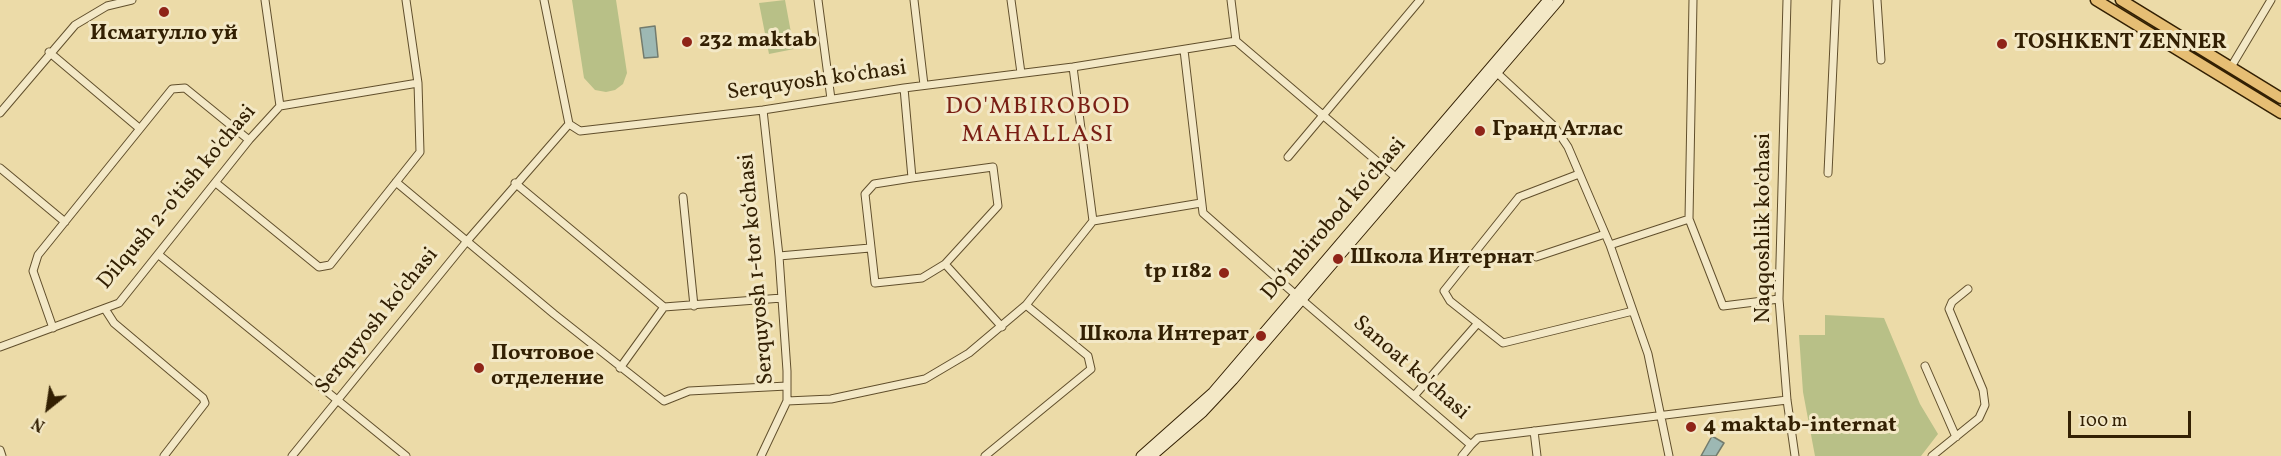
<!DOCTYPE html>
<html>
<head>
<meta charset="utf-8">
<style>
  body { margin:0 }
  #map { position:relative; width:2281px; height:456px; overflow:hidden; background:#ecdba8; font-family:Vollkorn,serif }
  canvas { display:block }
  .north { position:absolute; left:18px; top:378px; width:60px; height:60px; -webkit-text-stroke:4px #f3e8c6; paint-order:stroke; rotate:210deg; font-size:16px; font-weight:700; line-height:24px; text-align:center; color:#332003 }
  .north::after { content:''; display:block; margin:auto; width:21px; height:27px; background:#332003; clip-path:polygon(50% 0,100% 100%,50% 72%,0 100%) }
  .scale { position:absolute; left:2068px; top:411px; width:123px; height:27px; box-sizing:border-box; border:3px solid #332003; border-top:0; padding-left:8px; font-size:18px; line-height:21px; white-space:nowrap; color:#332003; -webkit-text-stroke:4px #f3e8c6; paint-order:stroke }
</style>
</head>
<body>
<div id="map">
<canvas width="2281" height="456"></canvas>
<div class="north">N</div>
<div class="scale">100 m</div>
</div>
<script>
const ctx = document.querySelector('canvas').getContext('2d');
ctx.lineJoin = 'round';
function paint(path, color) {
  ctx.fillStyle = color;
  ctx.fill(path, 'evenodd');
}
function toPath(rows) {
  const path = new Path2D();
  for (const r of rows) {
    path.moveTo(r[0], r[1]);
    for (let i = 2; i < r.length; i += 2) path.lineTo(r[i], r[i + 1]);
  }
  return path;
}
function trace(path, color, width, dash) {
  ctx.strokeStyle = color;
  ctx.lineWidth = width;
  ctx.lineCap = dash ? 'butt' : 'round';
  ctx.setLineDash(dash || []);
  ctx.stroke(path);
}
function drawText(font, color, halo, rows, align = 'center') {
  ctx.font = font + ' Vollkorn,serif';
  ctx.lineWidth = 6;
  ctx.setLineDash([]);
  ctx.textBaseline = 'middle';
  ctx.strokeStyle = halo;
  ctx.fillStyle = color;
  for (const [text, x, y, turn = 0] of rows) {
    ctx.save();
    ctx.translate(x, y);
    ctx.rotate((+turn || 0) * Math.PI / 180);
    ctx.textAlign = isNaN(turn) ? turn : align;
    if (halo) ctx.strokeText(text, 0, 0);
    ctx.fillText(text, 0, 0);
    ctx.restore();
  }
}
const green = toPath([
  [572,0,616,0,627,73,623,84,615,90,606,92,595,90,584,78],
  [785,0,794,49,769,54,759,3],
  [1825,315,1884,318,1920,404,1938,434,1921,456,1815,456,1803,392,1799,335,1825,335]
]);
const water = toPath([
  [655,26,658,57,644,58,640,28,655,26],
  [1712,436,1724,443,1716,456,1701,456,1712,436]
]);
const minor = toPath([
  [544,0,569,124],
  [818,0,831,99],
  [914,0,924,85],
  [1011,0,1021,73],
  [1231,0,1236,41,1399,180],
  [1693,0,1689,219,1723,306,1779,299],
  [1787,0,1779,299,1787,400,1795,456],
  [1877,0,1881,60],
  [1184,50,1203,213,1296,295],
  [49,52,139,128],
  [1073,67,1093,221],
  [2231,67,2271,0],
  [1495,71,1554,126,1568,147,1610,245,1648,354,1669,456],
  [904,88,912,178,874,184,865,194,875,283,922,278,945,264,998,206,993,167,912,178],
  [280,106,418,83],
  [0,113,75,25,107,6,132,0],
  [1288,157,1420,0],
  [0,168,65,222],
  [1828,173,1836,0],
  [1579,174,1519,197,1444,291,1450,301,1503,343,1633,311],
  [396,182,554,314,664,401,689,391,787,386],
  [216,183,319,267,330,265,420,152,418,83,406,0],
  [515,183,664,307],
  [683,197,694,306],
  [1610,245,1689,219],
  [159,255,406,456],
  [779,256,870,248],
  [1536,257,1605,234],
  [945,264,1002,327],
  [1302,300,1471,445,1478,438,1787,400],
  [105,309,114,323,203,398,205,403,164,456],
  [53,328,33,271,38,255,172,89,185,88,249,140],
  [0,347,119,303,249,140,280,106,265,0],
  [1925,366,1956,437],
  [620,368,664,307,782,298],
  [1414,396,1478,323],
  [787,401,831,399,925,379,969,353,1026,305,1093,221,1201,203],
  [1534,431,1537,456],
  [0,450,2,456],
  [292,456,467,241,569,124,580,131,763,110,904,88,1073,67,1236,41],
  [761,456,787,401,787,371,779,256,763,110],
  [985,456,1091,369,1088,356,1026,305],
  [1462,456,1471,445],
  [1932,456,1979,418,1985,405,1983,390,1949,309,1952,302,1968,289]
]);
const secondary = toPath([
  [1141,456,1213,392,1548,0],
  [1152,456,1203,412,1233,380,1559,0]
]);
const primary = toPath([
  [2096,0,2281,113],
  [2121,0,2281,98]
]);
const markers = [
  [164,12,6,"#8f2418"],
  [687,42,6,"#8f2418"],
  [2002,44,6,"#8f2418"],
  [1480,131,6,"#8f2418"],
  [1338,259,6,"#8f2418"],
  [1224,273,6,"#8f2418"],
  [1261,336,6,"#8f2418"],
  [479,368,6,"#8f2418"],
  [1691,427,6,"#8f2418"]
];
const poiNames = [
  ["Исматулло уй",164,35,"center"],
  ["232 maktab",699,42],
  ["TOSHKENT ZENNER",2014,44],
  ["Гранд Атлас",1492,131],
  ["Школа Интернат",1350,259],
  ["tp 1182",1212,273,"right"],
  ["Школа Интерат",1249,336,"right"],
  ["Почтовое",491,355],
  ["отделение",491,380],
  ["4 maktab-internat",1703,427]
];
const streetNames = [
  ["Serquyosh ko'chasi",817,82,-8],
  ["Dilqush 2-o'tish ko'chasi",178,198,-50],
  ["Doʻmbirobod koʻchasi",1335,220,-49],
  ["Naqqoshlik ko'chasi",1765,228,-90],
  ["Serquyosh 1-tor koʻchasi",758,269,-95],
  ["Serquyosh ko'chasi",378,322,-51],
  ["Sanoat ko'chasi",1410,369,41]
];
const neighbourhoodNames = [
  ["DO'MBIROBOD",1038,109],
  ["MAHALLASI",1038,137]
];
paint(green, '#b8c087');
paint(water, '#9db8b3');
trace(water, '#737b6d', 1.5);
trace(minor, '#614f2c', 9);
trace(secondary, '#332003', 11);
trace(primary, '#332003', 13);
trace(minor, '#f3e8c6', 7);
trace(secondary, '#f3e8c6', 9);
trace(primary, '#e6be74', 10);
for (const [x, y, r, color] of markers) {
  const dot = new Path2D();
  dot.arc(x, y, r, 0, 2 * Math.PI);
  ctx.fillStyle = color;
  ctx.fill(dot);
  trace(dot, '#f3e8c6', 2);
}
drawText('bold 22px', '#332003', '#f3e8c6', poiNames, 'left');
drawText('22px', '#332003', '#f3e8c6', streetNames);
ctx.letterSpacing = '1.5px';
drawText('24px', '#7a1f14', '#f3e8c6', neighbourhoodNames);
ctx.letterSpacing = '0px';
</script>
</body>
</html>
